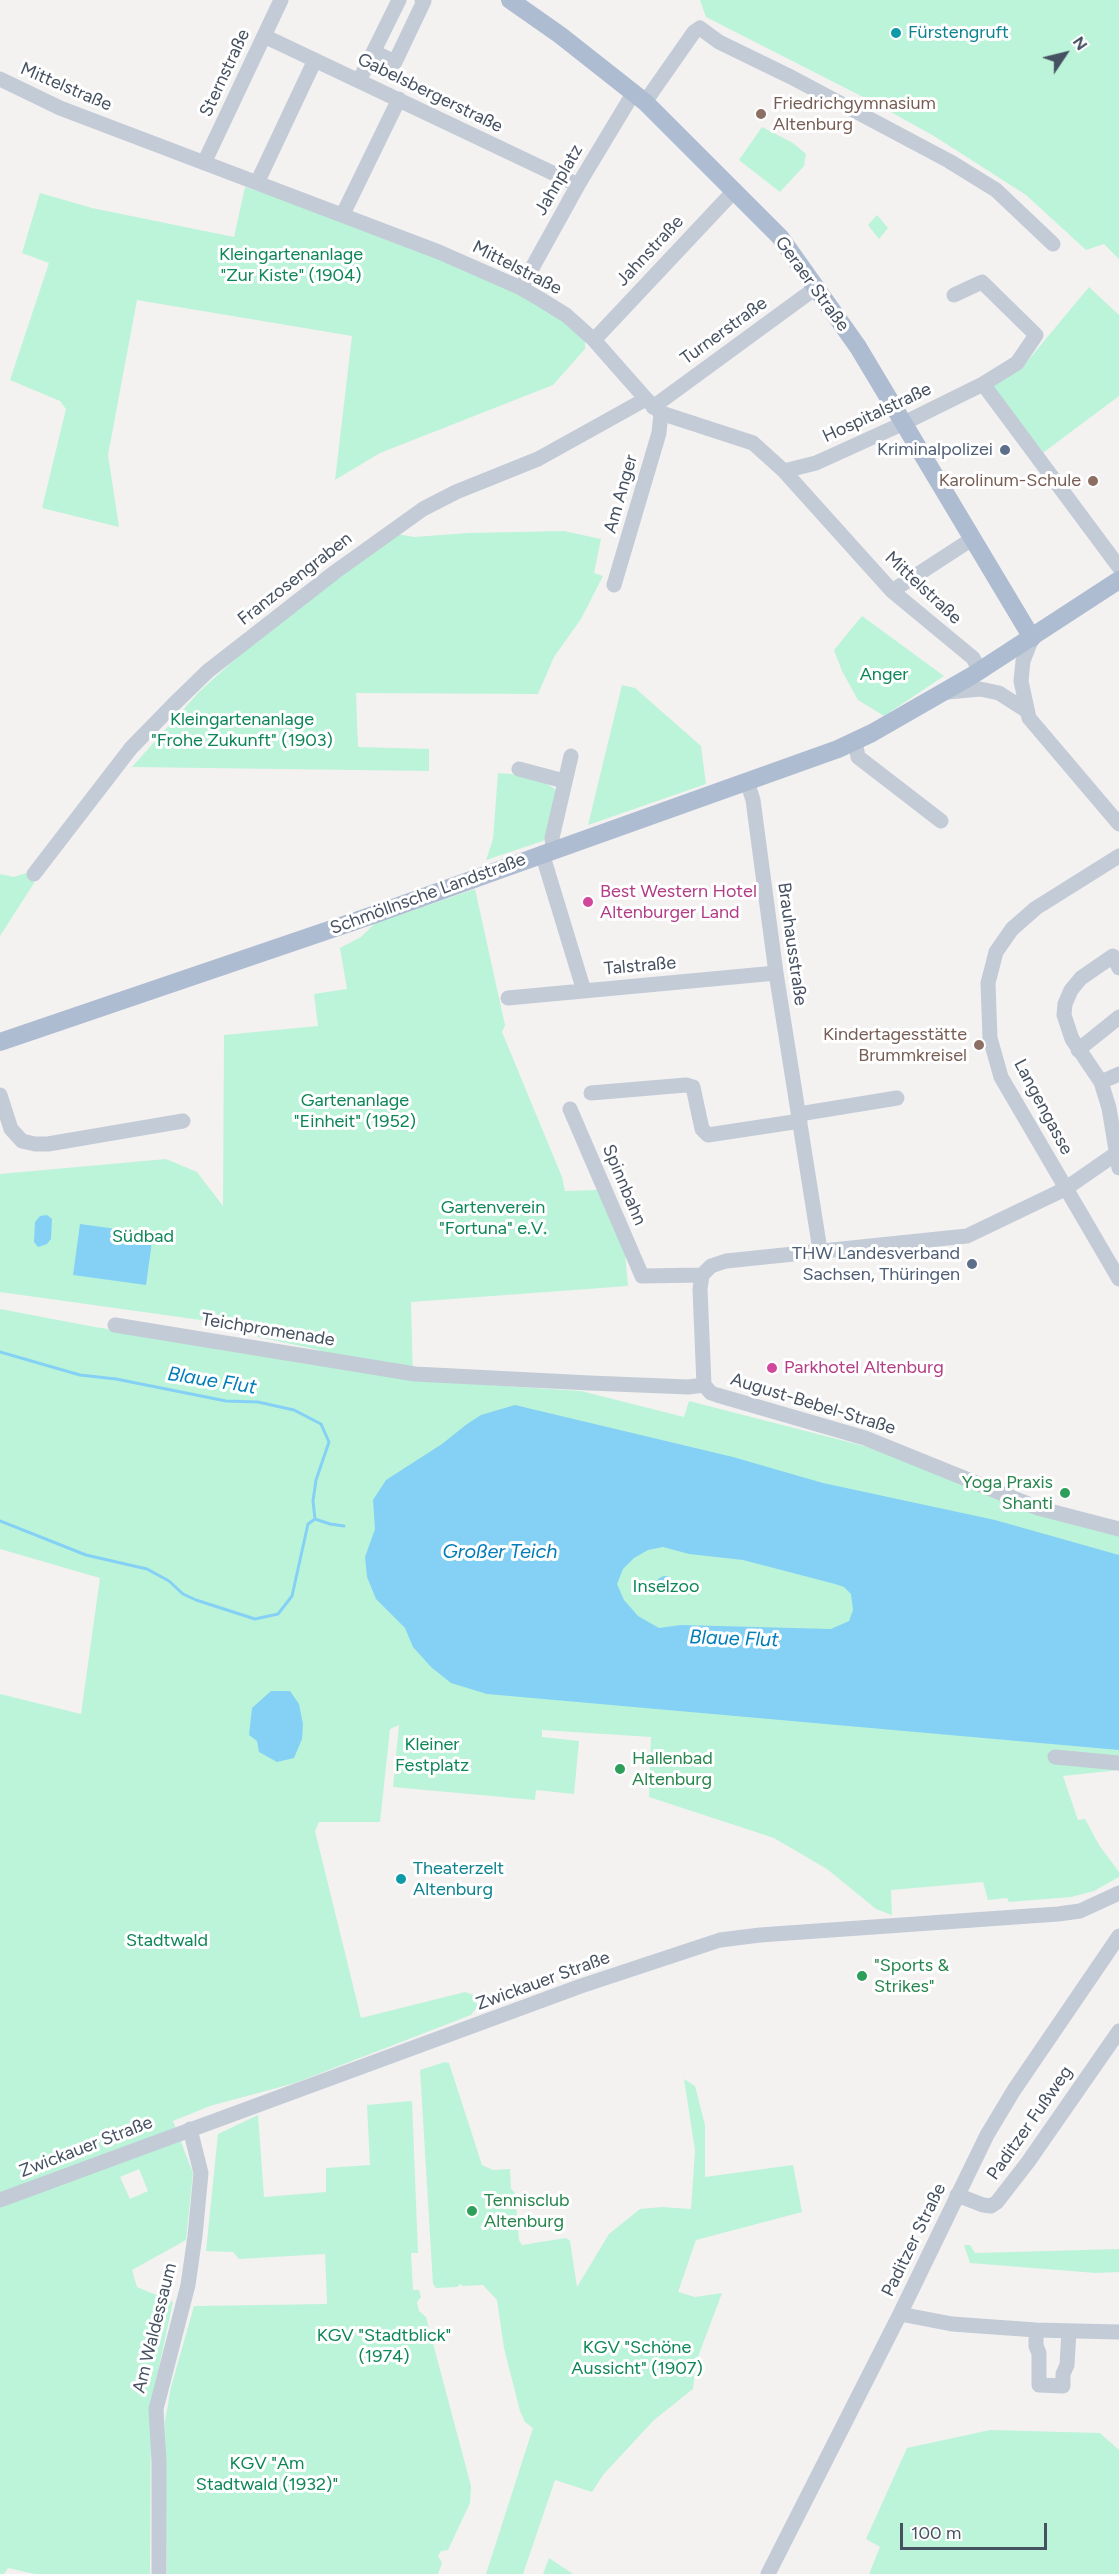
<!DOCTYPE html>
<html>
<head>
<meta charset="utf-8">
<style>
  body { margin:0 }
  #map { position:relative; width:1119px; height:2574px; overflow:hidden; background:#f4f1f1; font-family:Figtree,sans-serif }
  canvas { display:block }
  .north { position:absolute; left:1035px; top:24px; width:60px; height:60px; -webkit-text-stroke:4px #fff; paint-order:stroke; rotate:55deg; font-size:16px; font-weight:700; line-height:24px; text-align:center; color:#465161 }
  .north::after { content:''; display:block; margin:auto; width:21px; height:27px; background:#465161; clip-path:polygon(50% 0,100% 100%,50% 72%,0 100%) }
  .scale { position:absolute; left:900px; top:2523px; width:147px; height:27px; box-sizing:border-box; border:3px solid #465161; border-top:0; padding-left:8px; font-size:18px; line-height:21px; white-space:nowrap; color:#465161; -webkit-text-stroke:4px #fff; paint-order:stroke }
</style>
</head>
<body>
<div id="map">
<canvas width="1119" height="2574"></canvas>
<div class="north">N</div>
<div class="scale">100 m</div>
</div>
<script>
const ctx = document.querySelector('canvas').getContext('2d');
ctx.lineJoin = 'round';
function paint(path, color) {
  ctx.fillStyle = color;
  ctx.fill(path, 'evenodd');
}
function toPath(rows) {
  const path = new Path2D();
  for (const r of rows) {
    if (r.length === 3) {
      path.moveTo(r[0] + r[2], r[1]);
      path.arc(r[0], r[1], r[2], 0, 2 * Math.PI);
      continue;
    }
    path.moveTo(r[0], r[1]);
    for (let i = 2; i < r.length; i += 2) path.lineTo(r[i], r[i + 1]);
  }
  return path;
}
function trace(path, color, width, dash) {
  ctx.strokeStyle = color;
  ctx.lineWidth = width;
  ctx.lineCap = dash ? 'butt' : 'round';
  ctx.setLineDash(dash || []);
  ctx.stroke(path);
}
function drawText(font, color, halo, rows, align = 'center') {
  ctx.font = font + ' Figtree,sans-serif';
  ctx.lineWidth = 6;
  ctx.setLineDash([]);
  ctx.textBaseline = 'middle';
  ctx.strokeStyle = halo;
  ctx.fillStyle = color;
  for (const [text, x, y, turn = 0] of rows) {
    ctx.save();
    ctx.translate(x, y);
    ctx.rotate((+turn || 0) * Math.PI / 180);
    ctx.textAlign = isNaN(turn) ? turn : align;
    if (halo) ctx.strokeText(text, 0, 0);
    ctx.fillText(text, 0, 0);
    ctx.restore();
  }
}
const green = toPath([
  [700,0,1119,0,1119,259,1104,244,1086,250,1026,195,934,136,871,101,706,17],
  [762,127,793,143,806,154,804,166,780,192,739,160],
  [245,187,344,218,511,290,568,323,585,338,585,349,553,385,380,453,335,480,352,336,137,300,108,455,119,527,42,508,66,409,60,401,10,380,49,263,22,253,40,193,92,208,234,237],
  [877,215,888,228,879,239,868,225],
  [1089,287,1119,315,1119,396,1040,455,991,385,1025,364],
  [564,531,601,539,594,573,603,576,581,619,554,657,538,694,356,693,358,747,429,749,429,771,132,767,199,692,232,662,266,632,397,534,414,537,468,533],
  [862,616,944,676,884,716,858,700,842,671,834,650],
  [622,685,635,688,701,746,706,784,588,825],
  [498,773,522,775,544,782,555,789,557,794,550,834,543,841,486,860,493,839],
  [26,873,33,876,34,883,0,936,0,874,14,877],
  [475,889,505,1025,502,1032,562,1177,565,1191,597,1190,625,1253,628,1286,411,1302,413,1380,581,1391,684,1417,689,1401,864,1446,1119,1533,1119,1770,1063,1776,1078,1820,1085,1819,1099,1845,1119,1872,1119,1877,1094,1891,1071,1897,1009,1902,1007,1898,988,1900,983,1882,891,1890,892,1915,876,1909,827,1869,774,1838,649,1797,651,1737,542,1730,542,1737,579,1741,574,1794,536,1790,535,1800,393,1787,399,1725,390,1729,380,1822,319,1822,315,1831,361,2018,465,1992,476,1996,477,2007,471,2015,295,2083,210,2106,173,2121,193,2173,186,2240,132,2270,137,2287,173,2302,151,2404,150,2574,35,2574,8,2568,4,2574,0,2574,0,1694,81,1714,100,1578,0,1549,0,1309,95,1327,317,1362,319,1350,208,1326,208,1321,0,1292,0,1174,166,1159,197,1172,223,1206,224,1035,318,1026,314,994,347,989,340,948,361,937,374,924],
  [139,2169,148,2191,130,2199,120,2177],
  [445,2062,449,2063,482,2165,493,2170,510,2169,511,2189,515,2193,519,2240,522,2245,566,2238,570,2241,577,2287,609,2234,640,2209,662,2207,691,2209,695,2150,684,2079,695,2086,705,2125,705,2177,793,2165,802,2212,696,2240,678,2292,695,2297,722,2293,696,2362,693,2389,654,2420,603,2475,592,2492,555,2480,523,2574,486,2574,533,2428,525,2422,520,2411,504,2348,497,2300,483,2285,463,2286,460,2284,457,2287,436,2288,433,2284,420,2070],
  [412,2101,418,2253,411,2253,413,2290,419,2290,421,2297,417,2302,419,2311,426,2317,471,2486,470,2503,448,2550,441,2551,438,2556,442,2563,438,2574,167,2574,165,2421,171,2387,194,2306,327,2304,325,2254,239,2259,233,2252,206,2251,218,2134,258,2115,264,2197,326,2192,326,2168,370,2165,367,2105],
  [964,2245,970,2245,975,2253,1119,2249,1119,2272,1096,2273,970,2263],
  [990,2430,1100,2433,1119,2450,1119,2574,869,2574,880,2547,866,2539,907,2448],
  [549,2558,573,2574,543,2574]
]);
const water = toPath([
  [47,1215,52,1219,51,1239,47,1244,38,1247,34,1242,35,1222,40,1216],
  [80,1224,153,1234,146,1285,73,1275],
  [515,1405,733,1457,823,1483,995,1520,1119,1555,1119,1750,487,1694,451,1683,431,1667,413,1647,405,1628,376,1599,367,1577,365,1557,375,1529,373,1500,386,1480,442,1444,467,1424,481,1415],
  [663,1547,689,1554,743,1560,835,1584,844,1587,851,1594,853,1610,849,1621,831,1629,681,1625,659,1628,638,1616,624,1600,617,1584,623,1569,634,1558,648,1550],
  [665,1585,9],
  [271,1691,290,1691,299,1704,303,1724,302,1739,294,1758,277,1762,259,1752,257,1741,249,1735,252,1708]
]);
const stream = toPath([
  [0,1352,80,1375,116,1379,226,1401,258,1402,294,1410,321,1424,329,1442,316,1480,313,1501,315,1519,330,1524,344,1526],
  [0,1521,86,1555,147,1569,169,1581,183,1594,196,1600,255,1619,278,1614,292,1596,308,1524,315,1519]
]);
const minor = toPath([
  [264,36,578,185],
  [374,52,395,62,424,1,422,0],
  [0,79,60,108,439,252,521,288,540,299,566,315,594,340,646,399,661,413,753,443,784,471,892,591,973,658,980,671],
  [359,81,399,0],
  [645,102,694,32,700,28,719,42,791,77,949,161,996,190,1053,244],
  [204,163,281,0],
  [257,183,315,60],
  [343,214,399,99],
  [521,288,578,185,634,92],
  [594,340,735,190],
  [983,384,1119,567],
  [653,407,817,287],
  [784,471,816,463,904,423,983,384,1017,363,1036,335,982,282,954,295],
  [614,585,659,433,661,413],
  [892,591,972,539],
  [1032,638,1023,661,1021,681,1029,718,1119,824],
  [948,692,980,689,999,693,1027,711],
  [855,741,858,757,941,821],
  [519,769,564,781],
  [747,781,753,800,776,973,820,1250],
  [553,850,552,838,571,756],
  [542,853,584,991],
  [1119,856,1036,908,1012,929,996,952,988,983,990,1038,1001,1077,1119,1279],
  [34,874,131,748,173,705,208,671,335,572,423,509,456,492,538,459,646,399],
  [1119,968,1113,956,1081,978,1071,990,1065,1004,1064,1015,1072,1039,1101,1082,1119,1074],
  [508,998,776,973],
  [1078,1050,1119,1017],
  [1101,1082,1109,1108,1119,1168],
  [591,1093,686,1085,693,1087,702,1129,708,1135,800,1121],
  [0,1095,11,1129,22,1141,35,1144,48,1144,183,1121],
  [570,1109,642,1276,702,1275],
  [799,1114,897,1098],
  [115,1325,415,1374,590,1383,688,1387,704,1385],
  [704,1385,700,1289,702,1275,711,1266,726,1261,967,1236,1065,1189,1117,1153],
  [704,1385,711,1393,717,1395,865,1438,1038,1508,1119,1529],
  [1055,1757,1119,1763],
  [957,2195,983,2205,991,2206,997,2202,1028,2162,1119,2031],
  [0,2200,581,1986,720,1940,760,1935,1058,1914,1080,1911,1119,1893],
  [900,2314,952,2324,1036,2330,1119,2332],
  [1036,2330,1036,2346,1039,2353,1039,2385,1063,2386,1063,2374,1067,2365,1069,2331],
  [159,2574,159,2462,156,2409,188,2285,195,2236,201,2173,190,2129],
  [768,2574,900,2314,987,2135,1014,2090,1119,1936]
]);
const major = toPath([
  [510,0,560,35,645,102,780,237,858,347,1032,638],
  [0,1042,376,914,838,749,872,733,973,675,1119,580]
]);
const markers = [
  [896,33,6,"#0f9aa8"],
  [761,114,6,"#8d6e63"],
  [1005,450,6,"#5c6f8a"],
  [1093,481,6,"#8d6e63"],
  [588,902,6,"#d1479c"],
  [979,1045,6,"#8d6e63"],
  [972,1264,6,"#5c6f8a"],
  [772,1368,6,"#d1479c"],
  [1065,1493,6,"#2e9e5b"],
  [620,1769,6,"#2e9e5b"],
  [401,1879,6,"#0f9aa8"],
  [862,1976,6,"#2e9e5b"],
  [472,2211,6,"#2e9e5b"]
];
const cultureNames = [
  ["Fürstengruft",908,33],
  ["Theaterzelt",413,1869],
  ["Altenburg",413,1890]
];
const streetNames = [
  ["Sternstraße",225,73,-65],
  ["Mittelstraße",66,87,23],
  ["Gabelsbergerstraße",430,93,26],
  ["Jahnplatz",559,180,-60],
  ["Jahnstraße",650,251,-47],
  ["Mittelstraße",517,268,27],
  ["Geraer Straße",812,284,54],
  ["Turnerstraße",724,331,-36],
  ["Hospitalstraße",877,413,-25],
  ["Am Anger",621,494,-74],
  ["Franzosengraben",295,579,-38],
  ["Mittelstraße",923,588,43],
  ["Schmöllnsche Landstraße",428,894,-20],
  ["Brauhausstraße",792,944,82],
  ["Talstraße",640,966,-5],
  ["Langengasse",1043,1107,62],
  ["Spinnbahn",624,1185,67],
  ["Teichpromenade",268,1330,9],
  ["August-Bebel-Straße",813,1404,17],
  ["Zwickauer Straße",543,1981,-20],
  ["Paditzer Fußweg",1030,2123,-55],
  ["Zwickauer Straße",86,2147,-21],
  ["Paditzer Straße",914,2240,-64],
  ["Am Waldessaum",155,2328,-76]
];
const educationNames = [
  ["Friedrichgymnasium",773,104,"left"],
  ["Altenburg",773,125,"left"],
  ["Karolinum-Schule",1081,481],
  ["Kindertagesstätte",967,1035],
  ["Brummkreisel",967,1056]
];
const parkNames = [
  ["Kleingartenanlage",291,255],
  ["\"Zur Kiste\" (1904)",291,276],
  ["Anger",884,675],
  ["Kleingartenanlage",242,720],
  ["\"Frohe Zukunft\" (1903)",242,741],
  ["Gartenanlage",355,1101],
  ["\"Einheit\" (1952)",355,1122],
  ["Gartenverein",493,1208],
  ["\"Fortuna\" e.V.",493,1229],
  ["Südbad",143,1237],
  ["Inselzoo",666,1587],
  ["Kleiner",432,1745],
  ["Festplatz",432,1766],
  ["Stadtwald",167,1941],
  ["KGV \"Stadtblick\"",384,2336],
  ["(1974)",384,2357],
  ["KGV \"Schöne",637,2348],
  ["Aussicht\" (1907)",637,2369],
  ["KGV \"Am",267,2464],
  ["Stadtwald (1932)\"",267,2485]
];
const serviceNames = [
  ["Kriminalpolizei",993,450],
  ["THW Landesverband",960,1254],
  ["Sachsen, Thüringen",960,1275]
];
const hotelNames = [
  ["Best Western Hotel",600,892],
  ["Altenburger Land",600,913],
  ["Parkhotel Altenburg",784,1368]
];
const leisureNames = [
  ["Yoga Praxis",1053,1483,"right"],
  ["Shanti",1053,1504,"right"],
  ["Hallenbad",632,1759],
  ["Altenburg",632,1780],
  ["\"Sports &",874,1966],
  ["Strikes\"",874,1987],
  ["Tennisclub",484,2201],
  ["Altenburg",484,2222]
];
const waterNames = [
  ["Blaue Flut",212,1381,9],
  ["Großer Teich",500,1552],
  ["Blaue Flut",734,1639,2]
];
paint(green, '#bcf4d9');
paint(water, '#85d1f6');
trace(stream, '#85d1f6', 3);
trace(minor, '#c3cbd7', 15);
trace(major, '#aebcd2', 18);
for (const [x, y, r, color] of markers) {
  const dot = new Path2D();
  dot.arc(x, y, r, 0, 2 * Math.PI);
  ctx.fillStyle = color;
  ctx.fill(dot);
  trace(dot, '#fff', 2);
}
drawText('18px', '#0d838f', '#fff', cultureNames, 'left');
drawText('18px', '#465161', '#fff', streetNames);
drawText('18px', '#785e54', '#fff', educationNames, 'right');
drawText('18px', '#0d8658', '#fff', parkNames);
drawText('18px', '#4e5e75', '#fff', serviceNames, 'right');
drawText('18px', '#b23c85', '#fff', hotelNames, 'left');
drawText('18px', '#27864d', '#fff', leisureNames, 'left');
drawText('italic 20px', '#007dba', '#fff', waterNames);
</script>
</body>
</html>
